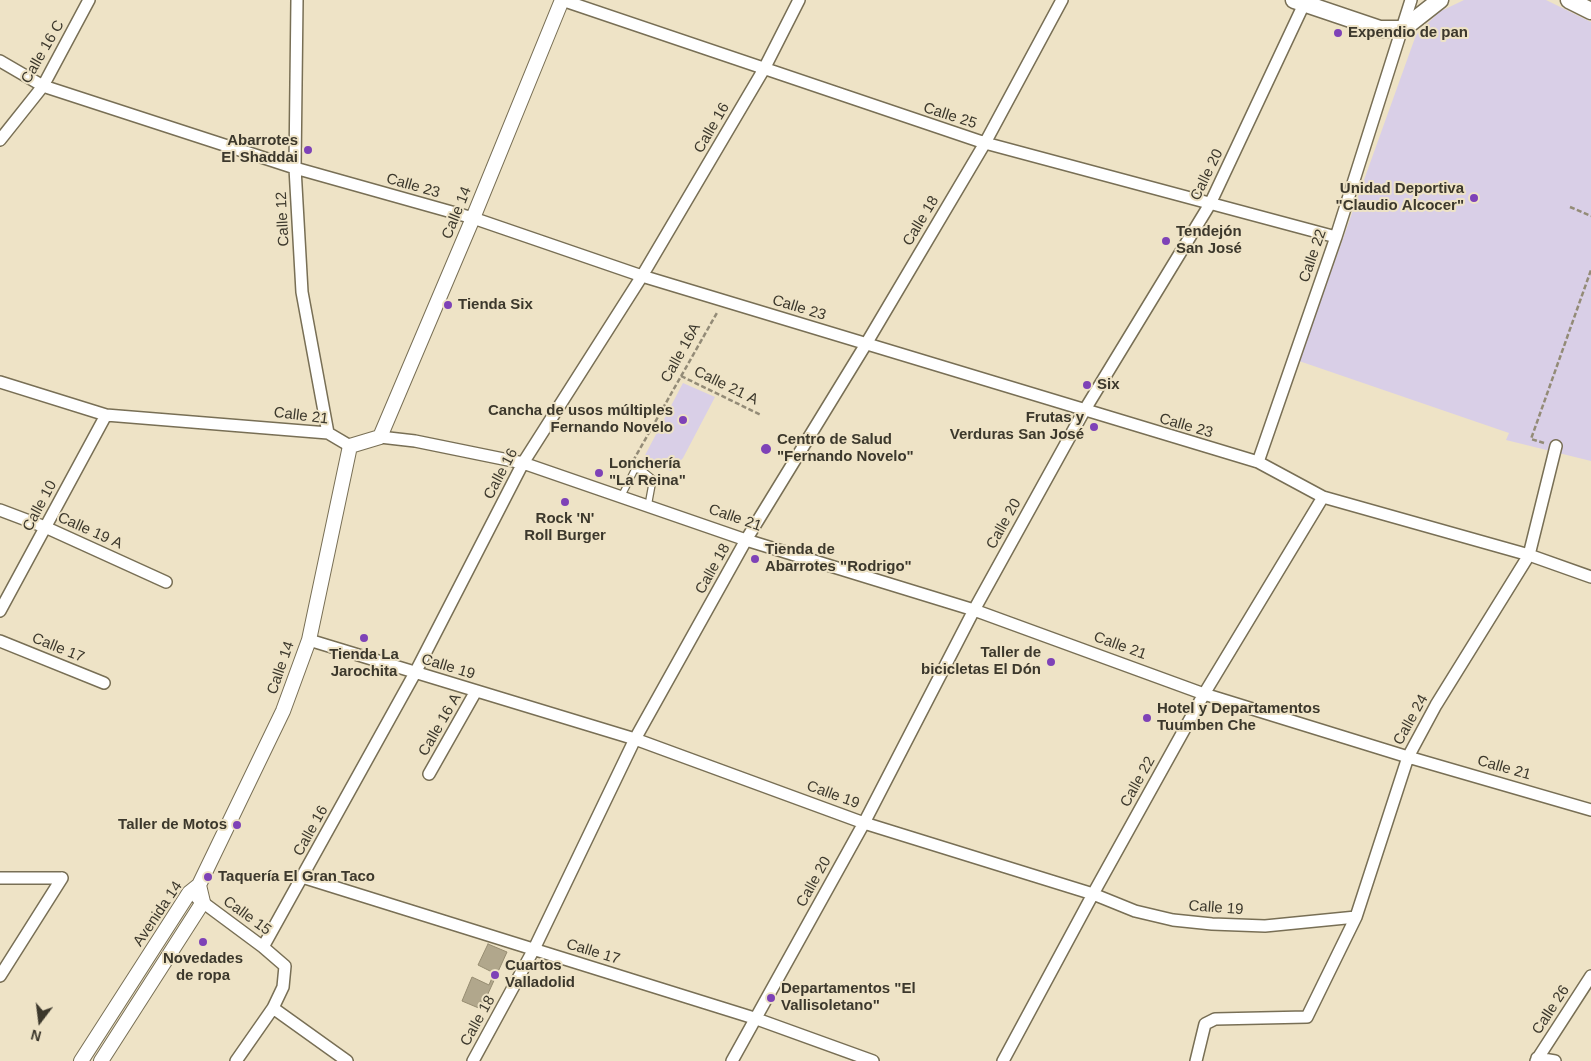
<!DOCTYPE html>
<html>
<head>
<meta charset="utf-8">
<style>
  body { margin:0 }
  #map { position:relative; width:1591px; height:1061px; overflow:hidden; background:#eee3c6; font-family:Helvetica,sans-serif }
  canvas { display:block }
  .north { position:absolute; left:15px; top:996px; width:50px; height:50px; -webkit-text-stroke:4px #eee3c6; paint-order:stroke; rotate:195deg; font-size:14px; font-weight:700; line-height:20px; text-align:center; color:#3c382c }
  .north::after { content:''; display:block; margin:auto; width:18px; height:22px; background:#3c382c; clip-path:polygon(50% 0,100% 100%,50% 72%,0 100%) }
</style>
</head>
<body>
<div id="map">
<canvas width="1591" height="1061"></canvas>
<div class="north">N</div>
</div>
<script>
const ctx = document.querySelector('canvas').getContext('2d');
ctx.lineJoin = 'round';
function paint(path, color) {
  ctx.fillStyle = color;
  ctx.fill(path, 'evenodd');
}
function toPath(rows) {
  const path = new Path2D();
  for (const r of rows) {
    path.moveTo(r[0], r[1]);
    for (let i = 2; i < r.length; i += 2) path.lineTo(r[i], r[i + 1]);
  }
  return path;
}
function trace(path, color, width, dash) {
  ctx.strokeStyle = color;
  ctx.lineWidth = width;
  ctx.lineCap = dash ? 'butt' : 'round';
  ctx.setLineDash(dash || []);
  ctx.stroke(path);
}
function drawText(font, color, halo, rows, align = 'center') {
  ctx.font = font + ' Helvetica,sans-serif';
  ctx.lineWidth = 4;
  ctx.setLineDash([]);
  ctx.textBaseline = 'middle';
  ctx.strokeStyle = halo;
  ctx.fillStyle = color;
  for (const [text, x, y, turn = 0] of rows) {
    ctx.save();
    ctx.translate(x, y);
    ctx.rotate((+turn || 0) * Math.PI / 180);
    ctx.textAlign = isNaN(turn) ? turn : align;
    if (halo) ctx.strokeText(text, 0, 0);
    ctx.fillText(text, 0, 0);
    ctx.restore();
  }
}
const green = toPath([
  [1464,0,1546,0,1591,22,1591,461,1506,440,1509,433,1299,361,1416,35,1439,12],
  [683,383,715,397,683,458,671,471,643,459]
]);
const building = toPath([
  [488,944,507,952,481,1009,462,1001,472,977,489,985,494,973,478,965,488,944]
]);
const path = toPath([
  [1570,207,1591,216],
  [681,376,761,415],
  [1544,443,1531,439,1591,270],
  [633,461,718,311]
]);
const service = toPath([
  [621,497,635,469,643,471,653,479,648,506]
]);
const minor = toPath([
  [297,0,295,168,302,292,328,433],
  [562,0,985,143,1336,237],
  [0,61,43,86,295,168,473,218,642,276,1258,462,1323,497,1529,555,1591,577],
  [0,140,43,86,89,0],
  [0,382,106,415,328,433,350,446],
  [380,437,415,441,523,463,746,540,974,610,1204,694,1408,757,1591,810],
  [1258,462,1336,237,1411,0],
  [0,510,45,527,166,582],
  [0,611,106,415],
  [309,640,635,739,864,823,1093,894,1135,911,1173,920,1212,924,1265,926,1356,917],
  [0,641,104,683],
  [429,774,476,691],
  [302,877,754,1018,873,1061],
  [0,878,62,878],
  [197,898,263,947,285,966,283,987,273,1008,236,1061],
  [263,947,415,673,523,463,642,276,764,69,799,0],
  [0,976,62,878],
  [273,1008,347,1061],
  [1537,1058,1555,1061],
  [473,1061,534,949,635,739,746,540,866,344,985,143,1062,0],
  [732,1061,864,823,974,610,1084,411,1210,204,1304,4],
  [1003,1061,1093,894,1204,694,1323,497],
  [1196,1061,1205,1024,1215,1019,1307,1017,1356,917,1408,757,1436,705,1529,555,1556,446],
  [1536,1061,1591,976]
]);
const tertiary = toPath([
  [81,1061,189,893,199,885,283,711,309,640,350,446,380,437,473,218,562,0],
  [101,1061,203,902,199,885]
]);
const secondary = toPath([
  [1294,0,1380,29,1403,29,1440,0],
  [1569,0,1591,11]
]);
const markers = [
  [1338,33,5,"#7e42b7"],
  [308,150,5,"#7e42b7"],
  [1474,198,5,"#7e42b7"],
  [1166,241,5,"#7e42b7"],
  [448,305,5,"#7e42b7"],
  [1087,385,5,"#7e42b7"],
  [683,420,5,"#7e42b7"],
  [1094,427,5,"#7e42b7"],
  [766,449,6,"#7e42b7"],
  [599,473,5,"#7e42b7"],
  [565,502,5,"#7e42b7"],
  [755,559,5,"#7e42b7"],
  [364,638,5,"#7e42b7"],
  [1051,662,5,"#7e42b7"],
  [1147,718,5,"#7e42b7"],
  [237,825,5,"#7e42b7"],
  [208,877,5,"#7e42b7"],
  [203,942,5,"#7e42b7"],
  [495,975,5,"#7e42b7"],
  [771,998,5,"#7e42b7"]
];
const poiNames = [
  ["Expendio de pan",1348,33],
  ["Abarrotes",298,141,"right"],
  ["El Shaddai",298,158,"right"],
  ["Unidad Deportiva",1464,189,"right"],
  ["\"Claudio Alcocer\"",1464,206,"right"],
  ["Tendejón",1176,232],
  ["San José",1176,249],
  ["Tienda Six",458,305],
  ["Six",1097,385],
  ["Cancha de usos múltiples",673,411,"right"],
  ["Fernando Novelo",673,428,"right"],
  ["Frutas y",1084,418,"right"],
  ["Verduras San José",1084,435,"right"],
  ["Centro de Salud",777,440],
  ["\"Fernando Novelo\"",777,457],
  ["Lonchería",609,464],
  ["\"La Reina\"",609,481],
  ["Rock 'N'",565,519,"center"],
  ["Roll Burger",565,536,"center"],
  ["Tienda de",765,550],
  ["Abarrotes \"Rodrigo\"",765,567],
  ["Taller de",1041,653,"right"],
  ["bicicletas El Dón",1041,670,"right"],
  ["Tienda La",364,655,"center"],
  ["Jarochita",364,672,"center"],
  ["Hotel y Departamentos",1157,709],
  ["Tuumben Che",1157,726],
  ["Taller de Motos",227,825,"right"],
  ["Taquería El Gran Taco",218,877],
  ["Novedades",203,959,"center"],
  ["de ropa",203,976,"center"],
  ["Cuartos",505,966],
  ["Valladolid",505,983],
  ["Departamentos \"El",781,989],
  ["Vallisoletano\"",781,1006]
];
const streetNames = [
  ["Calle 16 C",43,52,-60],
  ["Calle 25",950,116,18],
  ["Calle 16",712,128,-60],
  ["Calle 20",1207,175,-64],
  ["Calle 23",413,186,16],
  ["Calle 14",457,213,-68],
  ["Calle 12",283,219,-93],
  ["Calle 18",921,221,-59],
  ["Calle 22",1313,256,-71],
  ["Calle 23",799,308,17],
  ["Calle 16A",681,353,-61],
  ["Calle 21 A",726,386,26],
  ["Calle 21",301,416,7],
  ["Calle 23",1186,426,16],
  ["Calle 16",501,474,-62],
  ["Calle 10",40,506,-62],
  ["Calle 21",735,518,19],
  ["Calle 20",1004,524,-61],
  ["Calle 19 A",90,531,24],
  ["Calle 18",713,569,-61],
  ["Calle 21",1120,646,20],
  ["Calle 17",58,648,22],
  ["Calle 19",448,667,17],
  ["Calle 14",281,668,-71],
  ["Calle 24",1411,720,-61],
  ["Calle 16 A",440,725,-60],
  ["Calle 21",1504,768,16],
  ["Calle 22",1138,782,-61],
  ["Calle 19",833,795,20],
  ["Calle 16",311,831,-61],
  ["Calle 20",814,882,-61],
  ["Calle 19",1216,908,4],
  ["Avenida 14",158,914,-56],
  ["Calle 15",247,916,36],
  ["Calle 17",593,952,17],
  ["Calle 26",1551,1010,-57],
  ["Calle 18",478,1021,-61]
];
paint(green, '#d9cfe7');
paint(building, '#b1a78c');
trace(building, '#968c71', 1);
trace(service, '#786f55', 8);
trace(minor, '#786f55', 14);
trace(tertiary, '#786f55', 16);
trace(secondary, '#786f55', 19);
trace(path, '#938b77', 2.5, [5, 2.5]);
trace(service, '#fff', 5.5);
trace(minor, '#fff', 11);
trace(tertiary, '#fff', 14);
trace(secondary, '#fff', 16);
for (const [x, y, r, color] of markers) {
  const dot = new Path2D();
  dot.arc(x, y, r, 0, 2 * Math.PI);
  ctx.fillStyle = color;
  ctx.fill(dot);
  trace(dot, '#eee3c6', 2);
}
drawText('bold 15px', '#3c382c', '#eee3c6', poiNames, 'left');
drawText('15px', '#3c382c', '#eee3c6', streetNames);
</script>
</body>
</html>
